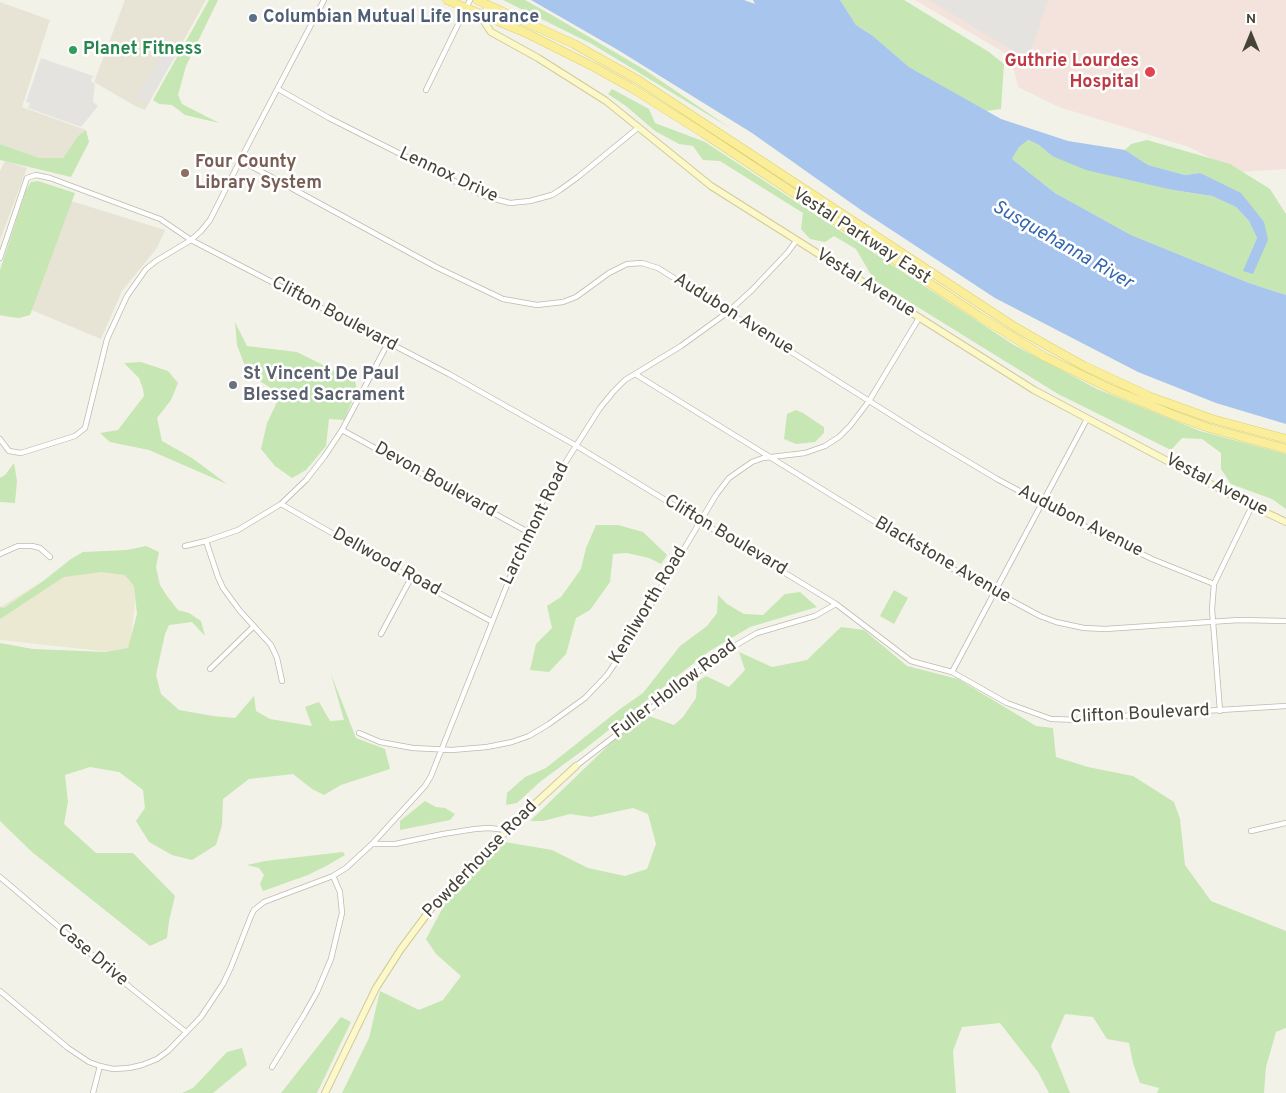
<!DOCTYPE html>
<html>
<head>
<meta charset="utf-8">
<style>
  body { margin:0 }
  #map { position:relative; width:1286px; height:1093px; overflow:hidden; background:#f3f2e8; font-family:Overpass,sans-serif }
  canvas { display:block }
  .north { position:absolute; left:1226px; top:10px; width:50px; height:50px; -webkit-text-stroke:4px #fff; paint-order:stroke; rotate:0deg; font-size:14px; font-weight:700; line-height:20px; text-align:center; color:#464337 }
  .north::after { content:''; display:block; margin:auto; width:18px; height:22px; background:#464337; clip-path:polygon(50% 0,100% 100%,50% 72%,0 100%) }
</style>
</head>
<body>
<div id="map">
<canvas width="1286" height="1093"></canvas>
<div class="north">N</div>
</div>
<script>
const ctx = document.querySelector('canvas').getContext('2d');
ctx.lineJoin = 'round';
function paint(path, color) {
  ctx.fillStyle = color;
  ctx.fill(path, 'evenodd');
}
function toPath(rows) {
  const path = new Path2D();
  for (const r of rows) {
    path.moveTo(r[0], r[1]);
    for (let i = 2; i < r.length; i += 2) path.lineTo(r[i], r[i + 1]);
  }
  return path;
}
function trace(path, color, width, dash) {
  ctx.strokeStyle = color;
  ctx.lineWidth = width;
  ctx.lineCap = dash ? 'butt' : 'round';
  ctx.setLineDash(dash || []);
  ctx.stroke(path);
}
function drawText(font, color, halo, rows, align = 'center') {
  ctx.font = font + ' Overpass,sans-serif';
  ctx.lineWidth = 5;
  ctx.setLineDash([]);
  ctx.textBaseline = 'middle';
  ctx.strokeStyle = halo;
  ctx.fillStyle = color;
  for (const [text, x, y, turn = 0] of rows) {
    ctx.save();
    ctx.translate(x, y);
    ctx.rotate((+turn || 0) * Math.PI / 180);
    ctx.textAlign = isNaN(turn) ? turn : align;
    if (halo) ctx.strokeText(text, 0, 0);
    ctx.fillText(text, 0, 0);
    ctx.restore();
  }
}
const residential = toPath([
  [125,0,206,0,145,110,137,107,94,82],
  [0,2,50,20,22,107,86,130,78,136,63,158,39,158,0,144],
  [5,161,27,168,0,240,0,171],
  [71,201,165,230,157,248,122,291,101,339,29,309]
]);
const education = toPath([
  [140,560,129,654,0,640,0,607,63,569]
]);
const medical = toPath([
  [915,0,1286,0,1286,169,1238,172,1189,147,1059,107,1018,87,1011,58,1000,50]
]);
const green = toPath([
  [209,0,218,0,186,66,178,95,182,104,219,123,185,115,172,105,159,104,153,100],
  [503,0,525,0,557,18,645,70,730,128,592,44],
  [840,0,904,0,989,52,1004,64,1001,109,986,111,909,67,873,36,856,25],
  [612,89,649,109,655,123,705,142,1014,345,1097,389,1200,431,1286,454,1286,509,1272,499,1231,484,1221,469,1221,453,1202,439,1182,438,1171,450,1058,394,874,280,856,249,834,236,825,242,810,239,801,229,803,213,720,161,703,160,693,146,679,144,655,131,626,106,608,94],
  [86,130,89,142,71,177,0,160,0,144,39,158,63,158,78,136],
  [1027,140,1039,145,1052,156,1173,190,1212,196,1236,207,1249,221,1257,238,1243,271,1264,222,1200,173,1185,175,1148,165,1125,150,1131,144,1147,140,1230,164,1270,189,1286,214,1286,295,1249,283,1131,235,1055,193,1012,159,1019,147],
  [38,181,75,193,30,315,19,318,4,316,0,315,0,270,26,190,31,182],
  [235,322,247,346,297,352,355,381,357,390,344,420,329,419,326,446,306,470,292,478,275,466,261,449,267,423,281,394,248,374,237,345],
  [141,362,168,371,178,383,171,400,157,418,162,441,192,458,227,484,149,450,110,442,100,433,118,430,144,396,143,389,139,378,124,363],
  [796,410,803,413,824,427,824,433,815,442,796,444,784,439,787,414],
  [14,463,17,481,15,503,0,502,0,478,5,475],
  [596,525,618,525,643,532,667,555,661,564,649,558,627,553,613,554,610,582,590,610,576,618,566,654,549,672,530,670,536,644,552,628,547,606,561,597,581,569,586,548],
  [146,546,159,552,156,567,160,585,167,596,178,610,189,613,201,621,205,636,192,622,169,625,165,634,156,675,161,694,179,710,213,716,235,718,254,696,256,711,270,719,312,726,305,707,319,702,330,721,344,720,331,674,356,738,385,749,390,769,341,785,324,795,312,789,293,774,249,779,223,799,222,825,216,845,192,860,172,855,149,842,136,821,145,808,143,790,119,772,90,767,65,775,68,802,64,824,96,853,133,853,175,896,169,921,167,938,150,946,32,852,0,821,0,643,33,649,106,652,128,648,137,614,134,586,125,575,101,572,64,577,0,619,0,607,4,608,42,582,71,559,83,552,127,550],
  [894,590,908,598,894,624,880,616],
  [800,592,817,607,750,627,708,652,586,748,541,781,517,803,506,805,507,793,525,777,546,768,620,709,643,693,680,646,707,626,717,613,718,595,727,604,744,614,763,615,785,594],
  [841,627,864,630,907,666,958,679,1036,726,1053,728,1056,757,1088,767,1133,776,1174,802,1180,819,1185,865,1211,901,1286,931,1286,1028,1276,1032,1266,1067,1264,1093,1157,1093,1159,1088,1140,1083,1133,1063,1129,1043,1107,1039,1093,1017,1065,1014,1051,1046,1070,1093,1049,1093,1038,1072,1000,1023,962,1027,953,1051,956,1093,342,1093,369,1038,380,991,419,1010,443,1000,461,976,436,954,426,939,447,900,505,842,552,850,588,868,625,876,647,869,656,844,648,814,633,808,591,817,570,814,543,821,530,821,614,740,649,716,674,725,683,717,696,698,697,682,706,676,729,687,745,670,739,652,772,667,807,660],
  [425,801,436,807,445,808,455,814,450,820,400,830,400,821],
  [343,852,345,855,328,865,308,875,263,891,260,884,264,875,259,868,247,865,265,861],
  [341,1017,351,1022,317,1093,281,1093],
  [242,1048,247,1065,213,1093,182,1093,193,1088,227,1052]
]);
const parking = toPath([
  [929,0,1048,0,1028,60],
  [166,48,177,54,147,103,137,97],
  [41,58,93,76,91,81,95,84,93,102,98,106,81,127,28,108,30,103,26,102]
]);
const water = toPath([
  [531,0,744,0,755,4,753,0,840,0,856,25,873,36,909,67,1001,119,1068,141,1125,150,1148,165,1185,175,1200,173,1241,193,1264,222,1268,240,1253,274,1243,271,1257,238,1249,221,1236,207,1212,196,1173,190,1086,170,1052,156,1039,145,1028,140,1019,147,1012,159,1055,193,1131,235,1249,283,1286,295,1286,424,1216,403,1138,372,995,298,861,210,752,133,618,50]
]);
const street = toPath([
  [278,89,329,118,478,193,487,197,510,203,530,201,552,195,560,190,578,177,639,127],
  [426,90,470,0],
  [240,160,436,267,503,299,537,305,563,302,576,297,609,273,627,264,642,263,658,268,920,433,997,479,1086,527,1152,559,1214,584],
  [0,258,27,178,36,175,50,178,160,219,191,240,449,374,575,445,836,604,911,661,952,672,1007,703,1051,719,1080,720,1104,717,1286,706],
  [635,374,942,563,1040,616,1056,622,1084,628,1105,629,1239,620,1286,621],
  [342,430,528,532],
  [0,439,9,451,21,453,75,436,85,428,107,339,127,296,146,269,156,261,191,240,201,231,210,220,249,143,324,0],
  [281,504,411,578,491,621],
  [206,541,218,577,223,588,240,611,271,645,277,658,282,681],
  [185,546,206,541,238,530,281,504,306,480,324,457,342,430,388,343],
  [0,554,18,546,32,546,40,548,50,557],
  [381,634,411,578],
  [210,669,254,626],
  [952,672,1087,419],
  [1220,711,1212,609,1214,584,1252,506],
  [359,733,380,742,413,748,452,750,487,747,512,742,529,736,549,724,585,698,607,675,624,650,653,601,716,495,729,478,752,462,763,458,805,453,825,446,839,437,850,426,869,401,919,318],
  [576,766,724,652,757,633,815,616,836,604],
  [1251,831,1286,823],
  [372,844,425,786,431,776,528,532,548,490,600,408,614,391,625,380,681,346,728,312,752,290,788,252,796,241],
  [0,877,131,988,186,1032],
  [0,991,68,1048,89,1062,100,1066,113,1069,129,1068,142,1065,157,1059,168,1051,201,1017,223,984,231,967,251,916,254,910,264,902,333,876,346,868,372,844,395,844,443,834,475,829,489,828,507,830],
  [272,1067,304,1015,317,992,331,959,342,913,340,892,333,876],
  [93,1093,100,1066]
]);
const secondary = toPath([
  [488,5,483,20,491,32,538,58,606,101,711,186,1034,390,1252,506,1286,522],
  [325,1093,376,988,401,949,430,910,465,872,525,813,576,766]
]);
const primary = toPath([
  [447,0,524,32,594,67,630,87,703,133,979,316,1045,357,1111,389,1176,416,1209,428,1286,449],
  [477,0,574,44,638,80,1015,327,1048,346,1084,366,1151,397,1212,419,1286,439]
]);
const markers = [
  [253,18,5,"#5c6f8a"],
  [73,50,5,"#2e9e5b"],
  [1150,72,6,"#e0444e"],
  [185,173,5,"#8d6e63"],
  [233,385,5,"#6b7280"]
];
const serviceNames = [
  ["Columbian Mutual Life Insurance",263,18]
];
const leisureNames = [
  ["Planet Fitness",83,50]
];
const healthNames = [
  ["Guthrie Lourdes",1139,62],
  ["Hospital",1139,83]
];
const educationNames = [
  ["Four County",195,163],
  ["Library System",195,184]
];
const streetNames = [
  ["Lennox Drive",448,176,25],
  ["Vestal Parkway East",861,237,33],
  ["Vestal Avenue",865,284,32],
  ["Clifton Boulevard",334,315,28],
  ["Audubon Avenue",733,315,32],
  ["Devon Boulevard",435,481,29],
  ["Vestal Avenue",1216,486,28],
  ["Audubon Avenue",1080,522,27],
  ["Larchmont Road",536,524,-64],
  ["Clifton Boulevard",725,536,31],
  ["Blackstone Avenue",942,561,30],
  ["Dellwood Road",386,563,29],
  ["Kenilworth Road",649,606,-59],
  ["Fuller Hollow Road",675,690,-37],
  ["Clifton Boulevard",1140,715,-3],
  ["Powderhouse Road",481,860,-46],
  ["Case Drive",92,956,40]
];
const worshipNames = [
  ["St Vincent De Paul",243,375],
  ["Blessed Sacrament",243,396]
];
const waterNames = [
  ["Susquehanna River",1062,246,30]
];
paint(residential, '#e7e4d6');
paint(education, '#ece9d3');
paint(medical, '#f3e3dc');
paint(green, '#c6e6b3');
paint(parking, '#e5e3e0');
paint(water, '#a7c5ed');
trace(street, '#bebbab', 6);
trace(secondary, '#d1cb99', 8);
trace(primary, '#dfcf6b', 9);
trace(street, '#fff', 4.5);
trace(secondary, '#fcf8c9', 6);
trace(primary, '#faee9b', 8);
for (const [x, y, r, color] of markers) {
  const dot = new Path2D();
  dot.arc(x, y, r, 0, 2 * Math.PI);
  ctx.fillStyle = color;
  ctx.fill(dot);
  trace(dot, '#fff', 2);
}
drawText('bold 18px', '#4e5e75', '#fff', serviceNames, 'left');
drawText('bold 18px', '#27864d', '#fff', leisureNames, 'left');
drawText('bold 18px', '#be3a42', '#fff', healthNames, 'right');
drawText('bold 18px', '#785e54', '#fff', educationNames, 'left');
drawText('18px', '#464337', '#fff', streetNames);
drawText('bold 18px', '#5b616d', '#fff', worshipNames, 'left');
drawText('italic 19px', '#3467ae', '#fff', waterNames);
</script>
</body>
</html>
